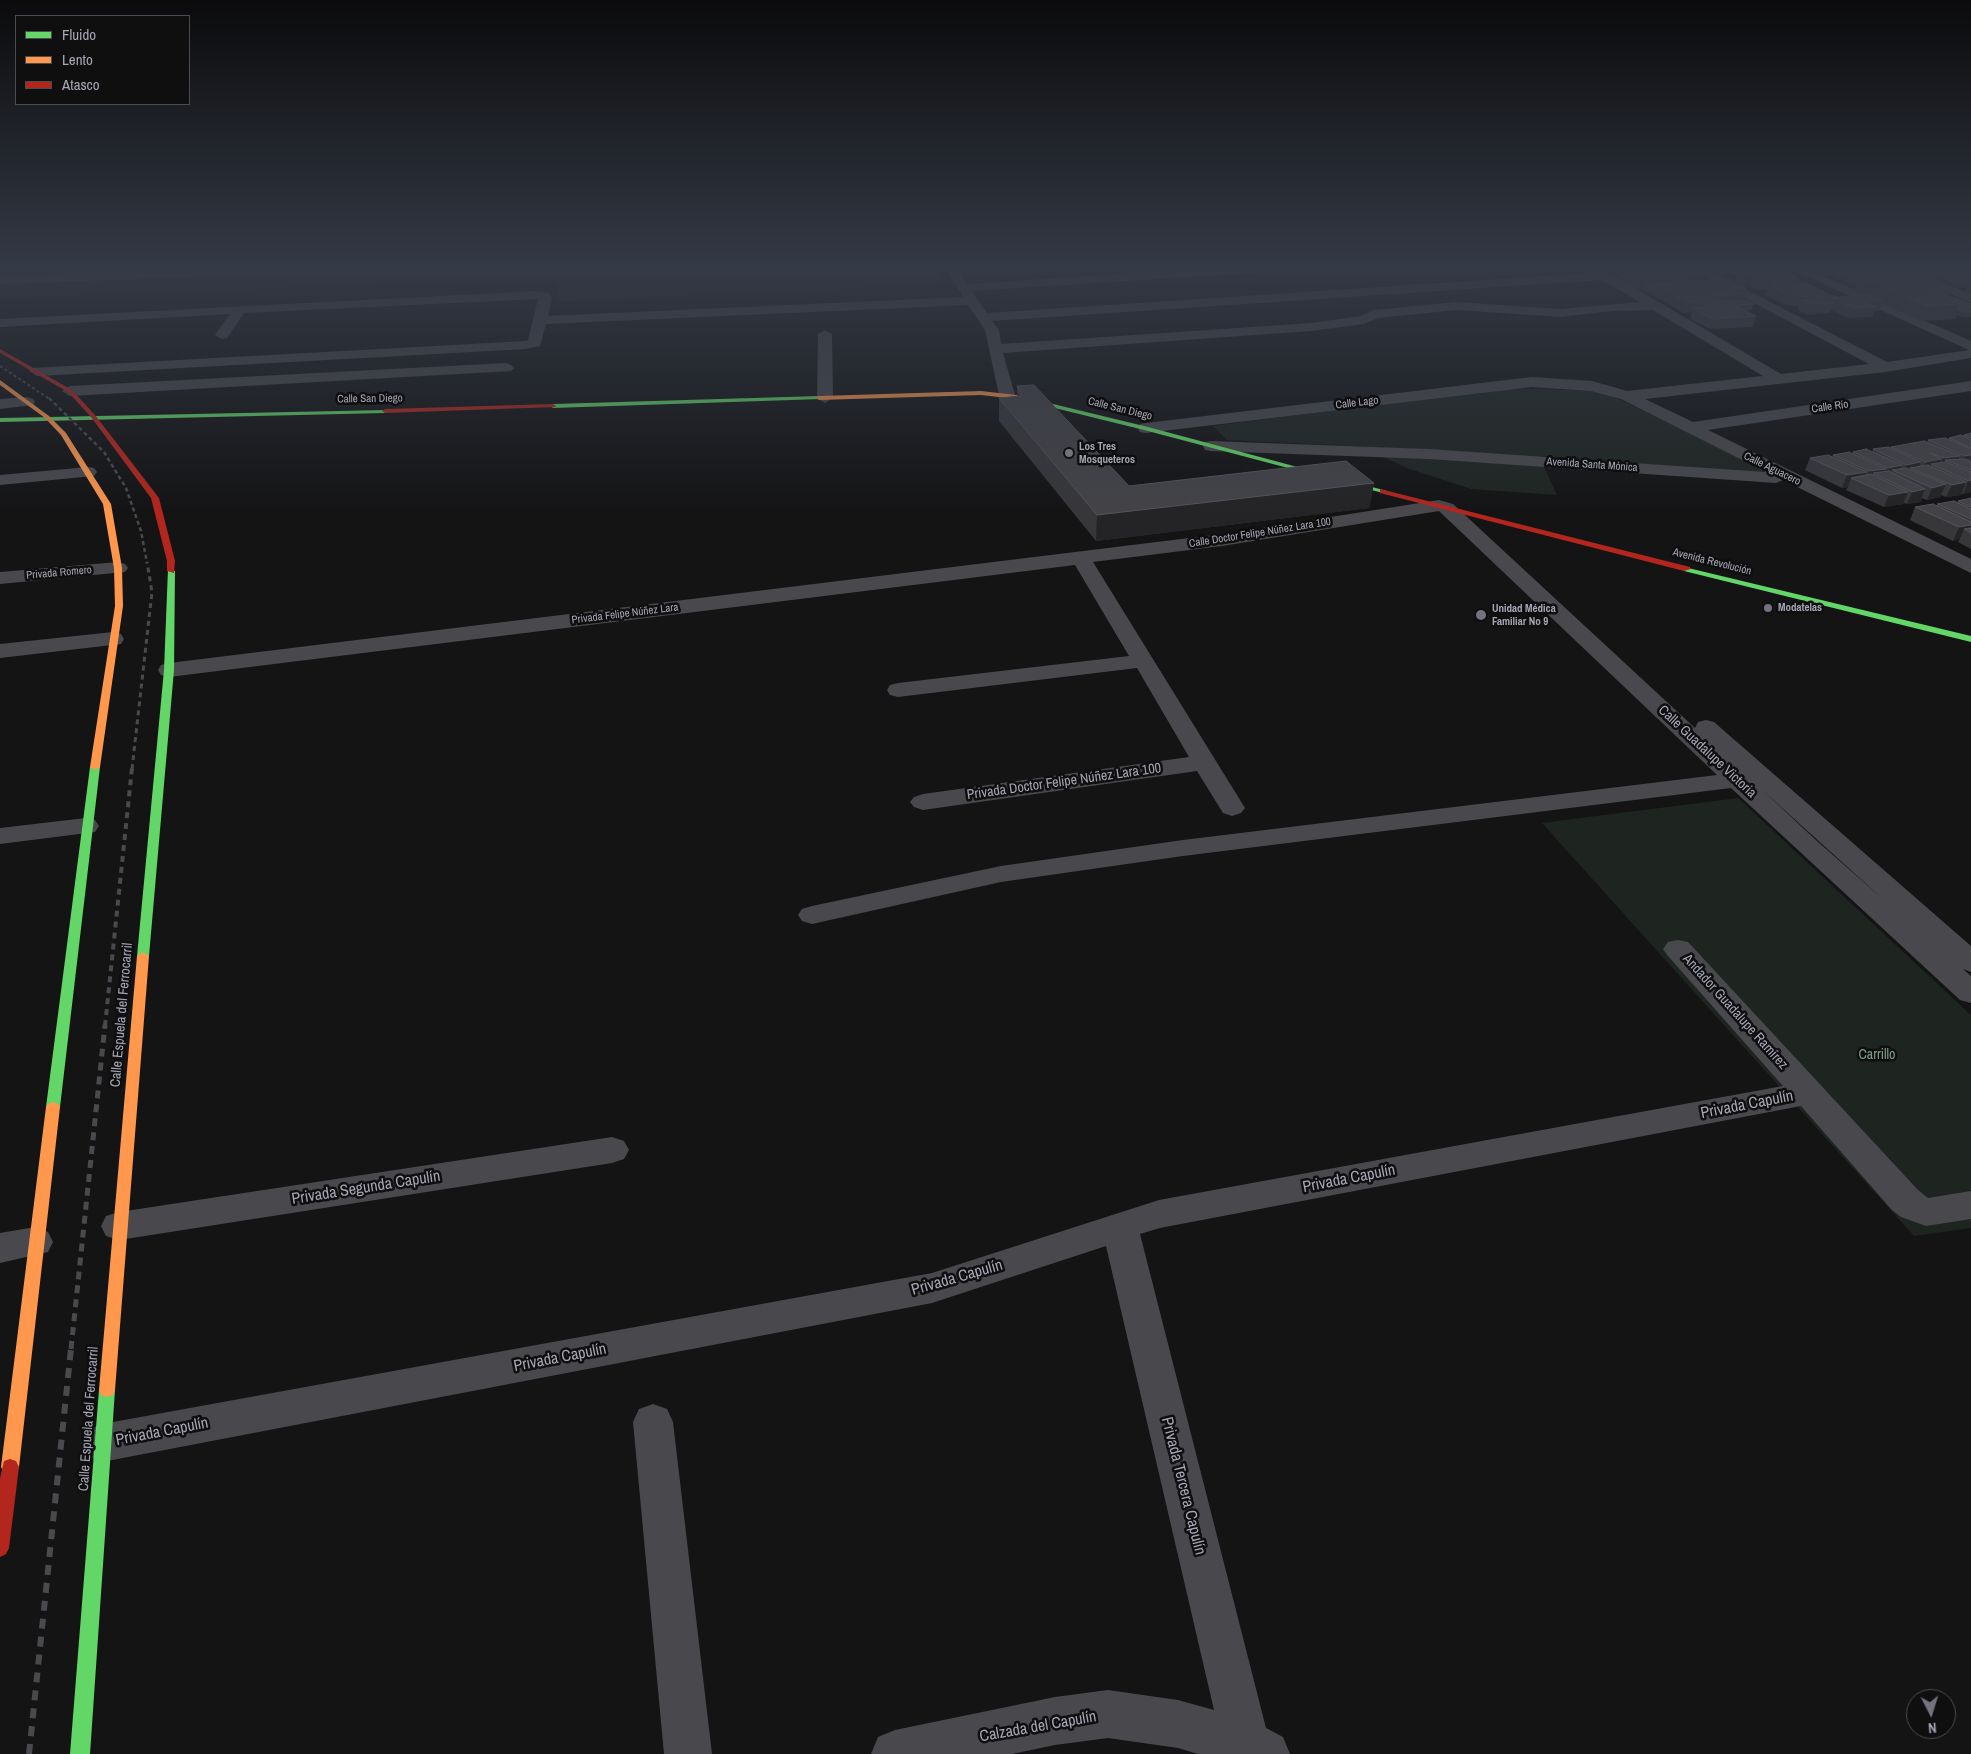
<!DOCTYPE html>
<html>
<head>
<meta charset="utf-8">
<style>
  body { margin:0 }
  #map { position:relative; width:1971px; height:1754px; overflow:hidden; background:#141415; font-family:"Archivo Narrow",sans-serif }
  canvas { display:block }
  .legend { position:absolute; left:15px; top:15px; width:175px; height:90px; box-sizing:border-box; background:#0f0f10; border:1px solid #4b4b52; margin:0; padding:6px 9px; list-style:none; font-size:15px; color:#a6a6b5 }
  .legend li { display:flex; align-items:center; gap:10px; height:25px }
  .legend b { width:25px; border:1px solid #4b4b52 }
  .north { position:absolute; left:1906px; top:1689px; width:50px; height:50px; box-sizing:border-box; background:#0f0f10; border:1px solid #4b4b52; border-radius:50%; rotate:175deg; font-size:14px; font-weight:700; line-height:20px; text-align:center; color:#a6a6b5 }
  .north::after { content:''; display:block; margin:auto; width:18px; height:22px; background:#73737d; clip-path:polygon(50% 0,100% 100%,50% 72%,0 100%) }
</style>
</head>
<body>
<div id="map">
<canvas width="1971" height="1754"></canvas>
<ul class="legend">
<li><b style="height:6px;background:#63d668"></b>Fluido</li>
<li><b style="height:6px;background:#ff974d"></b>Lento</li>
<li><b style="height:6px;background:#b3261e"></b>Atasco</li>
</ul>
<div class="north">N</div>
</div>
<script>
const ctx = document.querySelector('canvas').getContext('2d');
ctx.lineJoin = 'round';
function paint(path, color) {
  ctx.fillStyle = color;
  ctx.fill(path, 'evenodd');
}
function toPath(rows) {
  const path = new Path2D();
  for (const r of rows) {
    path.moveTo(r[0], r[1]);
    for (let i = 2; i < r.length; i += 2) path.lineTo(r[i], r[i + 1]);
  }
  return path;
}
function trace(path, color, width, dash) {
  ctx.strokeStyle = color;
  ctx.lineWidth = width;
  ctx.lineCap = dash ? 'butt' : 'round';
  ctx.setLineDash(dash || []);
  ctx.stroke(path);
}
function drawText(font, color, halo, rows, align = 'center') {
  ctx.font = font + ' "Archivo Narrow",sans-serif';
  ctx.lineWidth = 5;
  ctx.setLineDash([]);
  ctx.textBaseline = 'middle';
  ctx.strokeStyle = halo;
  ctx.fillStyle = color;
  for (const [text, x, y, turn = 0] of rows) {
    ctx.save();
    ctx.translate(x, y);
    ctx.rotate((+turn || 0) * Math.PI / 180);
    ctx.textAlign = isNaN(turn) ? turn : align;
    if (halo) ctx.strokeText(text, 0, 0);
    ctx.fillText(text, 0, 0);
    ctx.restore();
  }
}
const built = toPath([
  [0,268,935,268,943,284,557,302,558,277,0,299]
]);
const green = toPath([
  [1505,388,1601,391,1768,468,1767,473,1539,456,1557,495,1471,489,1407,468,1381,456,1412,449,1227,440,1213,426],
  [1738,798,1971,1015,1971,1228,1914,1236,1542,823]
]);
const street = toPath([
  [213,268,333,268,327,272,0,284,0,276,213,268],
  [948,268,994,268,988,272,961,273,967,284,1204,268,1273,268,1267,272,972,291,987,313,1590,273,1585,268,1601,268,1781,374,1869,364,1688,268,1704,268,1887,362,1969,350,1788,268,1805,268,1971,341,1971,358,1885,372,1645,399,1693,422,1971,381,1971,391,1708,430,1971,559,1971,573,1783,480,1776,483,1429,459,1211,451,1205,450,1203,446,1205,442,1211,441,1429,449,1766,472,1621,399,1591,391,1532,387,1146,433,1140,432,1138,428,1140,424,1146,423,1532,377,1592,381,1627,391,1763,376,1653,310,1612,311,1560,317,1457,310,1378,318,1364,324,1311,331,1003,353,1015,395,1007,400,999,395,985,330,968,305,546,324,540,346,526,349,37,376,29,371,32,368,526,341,528,340,538,299,244,313,227,338,222,339,215,335,230,314,0,327,0,319,535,291,548,293,552,298,548,316,963,297,947,270,948,268],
  [1602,280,1640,302,1560,309,1457,302,1373,310,1361,316,1311,323,1001,344,999,330,992,321,1602,280],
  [1892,268,1910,268,1971,294,1971,303,1892,268],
  [825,330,832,334,833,398,825,403,817,398,818,334,825,330],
  [506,363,511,365,514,368,511,371,70,396,62,391,70,386,506,363],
  [27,397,33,399,35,402,33,405,0,409,0,399,27,397],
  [88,467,94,468,97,472,94,476,0,485,0,475,88,467],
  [1439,500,1453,504,1695,728,1698,722,1706,720,1714,722,1971,946,1971,972,1963,969,1971,976,1971,1003,1960,1000,1731,788,1183,856,1001,882,812,924,802,921,798,915,802,909,812,906,1001,866,1183,840,1717,775,1439,511,1222,546,1093,562,1245,808,1241,813,1232,816,1223,813,1197,771,923,810,914,807,910,802,914,797,923,794,1189,757,1137,668,898,697,890,695,887,690,890,685,898,683,1129,656,1075,565,169,677,161,675,158,670,161,665,169,663,1222,534,1439,500],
  [1761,789,1884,900,1817,841,1761,789],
  [118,562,125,564,128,568,125,572,0,584,0,572,118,562],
  [113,632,121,634,124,639,121,644,0,658,0,644,113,632],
  [86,818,95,820,99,826,95,832,0,844,0,828,86,818],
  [1678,940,1688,942,1918,1190,1928,1198,1971,1191,1971,1219,1926,1226,1901,1217,1892,1210,1801,1106,1160,1228,1140,1234,1266,1728,1283,1737,1290,1754,1198,1754,1178,1748,1108,1738,1055,1745,1012,1754,871,1754,878,1737,895,1730,1055,1697,1108,1690,1178,1700,1214,1710,1106,1246,932,1303,102,1462,87,1456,81,1443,87,1430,102,1424,932,1273,1159,1200,1783,1086,1668,956,1663,949,1668,942,1678,940],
  [612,1137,624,1141,629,1150,624,1159,612,1163,119,1240,106,1236,101,1226,106,1216,119,1212,612,1137],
  [35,1227,48,1232,53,1242,48,1252,0,1263,0,1233,35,1227],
  [653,1404,667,1409,673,1422,712,1754,664,1754,633,1422,639,1409,653,1404]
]);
const fast = toPath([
  [1016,395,1148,427,1387,491,1383,493,1144,430,1014,398,1014,396,1016,395],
  [819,396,821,397,821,399,553,408,550,406,553,404,819,396],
  [387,410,388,411,385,413,0,422,0,418,387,410],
  [1684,567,1971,636,1971,642,1684,571,1684,567],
  [168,569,175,571,174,670,149,956,143,960,137,956,164,670,168,569],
  [95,764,100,767,60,1107,58,1110,53,1112,48,1110,46,1107,90,767,95,764],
  [107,1383,113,1385,115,1390,90,1754,70,1754,99,1390,101,1385,107,1383]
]);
const slow = toPath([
  [0,380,49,416,66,433,111,504,122,568,123,606,100,767,95,770,90,767,115,606,114,568,103,504,61,435,45,418,0,385,0,380],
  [981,391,1016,395,1019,397,1016,399,981,395,819,400,816,398,819,396,981,391],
  [143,952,149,956,115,1390,113,1395,107,1397,101,1395,99,1390,137,956,143,952],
  [53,1102,58,1104,60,1107,19,1467,16,1473,10,1475,4,1473,1,1467,46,1107,48,1104,53,1102]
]);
const jam = toPath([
  [0,349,72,390,95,415,159,498,175,561,174,573,167,571,167,561,151,498,91,417,68,392,0,353,0,349],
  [553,404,556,406,555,407,385,413,382,411,385,409,553,404],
  [1380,489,1690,567,1691,569,1684,571,1380,493,1380,489],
  [10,1459,16,1461,19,1467,9,1548,6,1554,0,1557,0,1478,4,1461,10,1459]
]);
const railFar5 = toPath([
  [0,366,51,400]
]);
const railFar4 = toPath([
  [49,398,104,452,126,488,141,531,147,563]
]);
const railFar3 = toPath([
  [132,769,152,592,147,562]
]);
const railFar2 = toPath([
  [105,1026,132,768]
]);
const railFar1 = toPath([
  [71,1349,105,1025]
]);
const rail = toPath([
  [29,1754,71,1348]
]);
const wall = toPath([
  [1603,268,1706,268,1707,269,1704,279,1701,279,1701,280,1746,288,1743,300,1754,304,1752,310,1744,310,1756,316,1753,327,1710,329,1690,319,1692,312,1684,313,1652,295,1652,294,1650,294,1643,290,1643,289,1637,289,1618,279,1619,276,1603,270],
  [1710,268,1779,268,1799,279,1798,284,1823,291,1823,292,1839,298,1862,295,1854,291,1856,285,1852,285,1834,276,1825,276,1807,268,1913,268,1919,271,1920,269,1919,268,1967,268,1971,270,1971,294,1964,292,1966,288,1965,287,1958,288,1950,284,1937,276,1926,277,1921,275,1920,278,1942,281,1940,286,1952,291,1950,297,1971,304,1971,317,1962,317,1957,315,1955,319,1921,321,1882,304,1879,311,1874,311,1872,317,1849,318,1831,310,1830,313,1807,315,1798,310,1799,307,1783,304,1765,295,1767,290,1765,290,1755,289,1750,286,1751,284,1744,285,1735,281,1737,277,1732,274,1720,275,1710,271],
  [1017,386,1129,486,1374,483,1369,508,1096,541,999,421,999,398,1017,396],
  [1971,433,1971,492,1963,494,1962,493,1961,495,1946,497,1941,495,1940,497,1927,500,1922,498,1920,502,1907,504,1904,503,1903,504,1884,507,1846,490,1848,487,1842,488,1805,470,1810,458,1832,457,1833,455,1852,453,1853,452,1872,452,1873,449,1927,442,1928,440,1948,440,1949,438,1963,436,1964,435],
  [1971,498,1971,549,1958,542,1960,539,1953,541,1910,520,1915,507,1937,505,1937,504,1958,503,1958,501]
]);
const shadedWall = toPath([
  [1722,268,1733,268,1732,274,1720,275],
  [1755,274,1754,276,1753,276,1751,284,1744,285,1747,275],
  [1971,455,1971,460,1967,458,1963,467,1959,466,1964,456],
  [1960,456,1956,465,1945,460,1942,469,1939,468,1943,458],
  [1941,459,1938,467,1931,464,1928,473,1922,472,1926,462],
  [1921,462,1917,471,1910,468,1906,476,1903,475,1906,465],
  [1902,465,1899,473,1892,470,1889,479,1884,478,1888,468],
  [1886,469,1883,478,1873,473,1869,483,1864,484,1869,471],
  [1867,472,1863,483,1851,478,1848,487,1842,488,1847,475],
  [1971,480,1971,492,1963,494,1968,481],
  [1966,482,1961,495,1946,497,1952,485],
  [1374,483,1369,508,1096,541,1097,515],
  [1946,484,1940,497,1927,500,1932,488],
  [1925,489,1920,502,1907,504,1912,492],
  [1908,492,1903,504,1884,507,1889,495],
  [1971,525,1971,533,1964,529,1960,539,1953,541,1959,527]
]);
const building = toPath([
  [1629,268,1706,268,1707,269,1698,270,1703,272,1694,272,1699,275,1679,276,1668,270,1661,271,1674,277,1640,279,1621,269,1630,269,1629,268],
  [1742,268,1763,268,1786,278,1780,279,1834,303,1811,304,1801,300,1809,299,1807,297,1787,294,1768,285,1777,285,1768,280,1758,279,1753,276,1756,275,1755,274,1747,275,1738,271,1747,270,1742,268],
  [1763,268,1779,268,1799,279,1786,279,1763,268],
  [1877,268,1913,268,1922,272,1888,274,1877,268],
  [1944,268,1967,268,1971,270,1971,273,1953,274,1944,268],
  [1855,270,1870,276,1859,277,1858,280,1854,280,1835,271,1855,270],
  [1897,274,1947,295,1943,296,1961,304,1927,306,1859,277,1897,274],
  [1932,277,1942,281,1928,281,1952,291,1938,292,1906,278,1932,277],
  [1968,278,1967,282,1960,283,1952,279,1968,278],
  [1728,279,1746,288,1733,288,1744,294,1714,296,1686,281,1728,279],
  [1674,283,1675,284,1655,285,1654,289,1651,289,1644,285,1674,283],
  [1685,283,1719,301,1726,301,1756,316,1713,319,1693,308,1709,307,1698,302,1687,302,1655,285,1685,283],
  [1806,283,1823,291,1820,291,1839,298,1820,297,1792,284,1806,283],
  [1868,294,1883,300,1864,301,1876,307,1853,308,1832,298,1868,294],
  [1946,297,1953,297,1971,304,1961,305,1961,304,1946,297],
  [1746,300,1754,304,1734,305,1726,301,1746,300],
  [1971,306,1971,312,1964,312,1959,310,1960,307,1971,306],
  [1034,385,1129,486,1346,461,1374,483,1097,515,999,398,1022,396,1017,386,1034,385],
  [1971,433,1971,438,1964,435,1971,433],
  [1961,435,1971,440,1971,448,1949,438,1961,435],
  [1945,438,1971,449,1971,455,1964,456,1928,440,1945,438],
  [1924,441,1960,456,1943,458,1930,453,1941,459,1926,462,1891,447,1924,441],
  [1888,447,1921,462,1906,465,1873,449,1888,447],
  [1866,449,1902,465,1888,468,1853,452,1866,449],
  [1849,452,1886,469,1869,471,1833,455,1849,452],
  [1828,455,1867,472,1847,475,1810,458,1828,455],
  [1965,459,1971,462,1971,470,1945,460,1965,459],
  [1946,462,1971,472,1971,480,1968,481,1931,464,1946,462],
  [1928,465,1966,482,1952,485,1910,468,1928,465],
  [1906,468,1946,484,1932,488,1892,470,1906,468],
  [1889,471,1925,489,1912,492,1873,473,1889,471],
  [1871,474,1908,492,1889,495,1851,478,1871,474],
  [1971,498,1971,507,1958,501,1971,498],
  [1954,501,1971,509,1971,519,1937,504,1954,501],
  [1933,504,1971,522,1971,525,1959,527,1915,507,1933,504],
  [1971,528,1971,533,1964,529,1971,528]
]);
const markers = [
  [1069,453,5,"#73737d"],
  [1768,608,5,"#73737d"],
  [1481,615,6,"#73737d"]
];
const farStreetnames = [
  ["Calle San Diego",370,399,-1],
  ["Calle Lago",1357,403,-7],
  ["Calle Río",1830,407,-8],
  ["Calle San Diego",1120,409,14],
  ["Avenida Santa Mónica",1592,465,4],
  ["Calle Aguacero",1772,469,26],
  ["Calle Doctor Felipe Núñez Lara 100",1260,533,-9],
  ["Avenida Revolución",1712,562,14],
  ["Privada Romero",59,573,-5],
  ["Privada Felipe Núñez Lara",625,614,-7]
];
const farPoinames = [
  ["Los Tres",1079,447],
  ["Mosqueteros",1079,460],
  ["Modatelas",1778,608],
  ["Unidad Médica",1492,609],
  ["Familiar No 9",1492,622]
];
const streetNames = [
  ["Calle Guadalupe Victoria",1707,752,43],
  ["Privada Doctor Felipe Núñez Lara 100",1064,782,-8],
  ["Andador Guadalupe Ramírez",1735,1012,48],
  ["Calle Espuela del Ferrocarril",122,1015,-85],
  ["Calle Espuela del Ferrocarril",89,1419,-86]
];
const parkNames = [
  ["Carrillo",1877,1055]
];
const nearStreetnames = [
  ["Privada Capulín",1747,1105,-11],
  ["Privada Capulín",1349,1179,-11],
  ["Privada Segunda Capulín",366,1188,-9],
  ["Privada Capulín",957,1278,-16],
  ["Privada Capulín",560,1358,-11],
  ["Privada Capulín",162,1432,-11],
  ["Privada Tercera Capulín",1183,1486,76],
  ["Calzada del Capulín",1038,1727,-10]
];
paint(built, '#1e1e20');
paint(green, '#1e2521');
paint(street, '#49494d');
paint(fast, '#63d668');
paint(slow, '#ff974d');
paint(jam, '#b3261e');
trace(railFar5, '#4a4a4e', 2, [3, 2.5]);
trace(railFar4, '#4a4a4e', 2.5, [4, 3]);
trace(railFar3, '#4a4a4e', 3, [5, 4]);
trace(railFar2, '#4a4a4e', 4, [6, 5]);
trace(railFar1, '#4a4a4e', 5, [8, 6]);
trace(rail, '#4a4a4e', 6, [10, 8]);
paint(wall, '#37373a');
paint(shadedWall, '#242426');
paint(building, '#434347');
trace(building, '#535359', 1);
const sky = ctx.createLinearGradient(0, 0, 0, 514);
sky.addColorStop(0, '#0b0b0c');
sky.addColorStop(0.52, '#343a46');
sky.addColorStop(1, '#343a4600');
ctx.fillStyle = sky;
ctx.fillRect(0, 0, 1971, 514);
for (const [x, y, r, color] of markers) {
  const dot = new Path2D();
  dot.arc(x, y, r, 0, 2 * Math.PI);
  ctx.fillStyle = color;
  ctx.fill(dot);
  trace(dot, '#0f0f10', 2);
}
drawText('11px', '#a6a6b5', '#0f0f10', farStreetnames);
drawText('bold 11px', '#a6a6b5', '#0f0f10', farPoinames, 'left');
drawText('14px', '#a6a6b5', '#0f0f10', streetNames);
drawText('14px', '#7da089', '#0f0f10', parkNames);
drawText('16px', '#a6a6b5', '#0f0f10', nearStreetnames);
</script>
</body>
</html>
